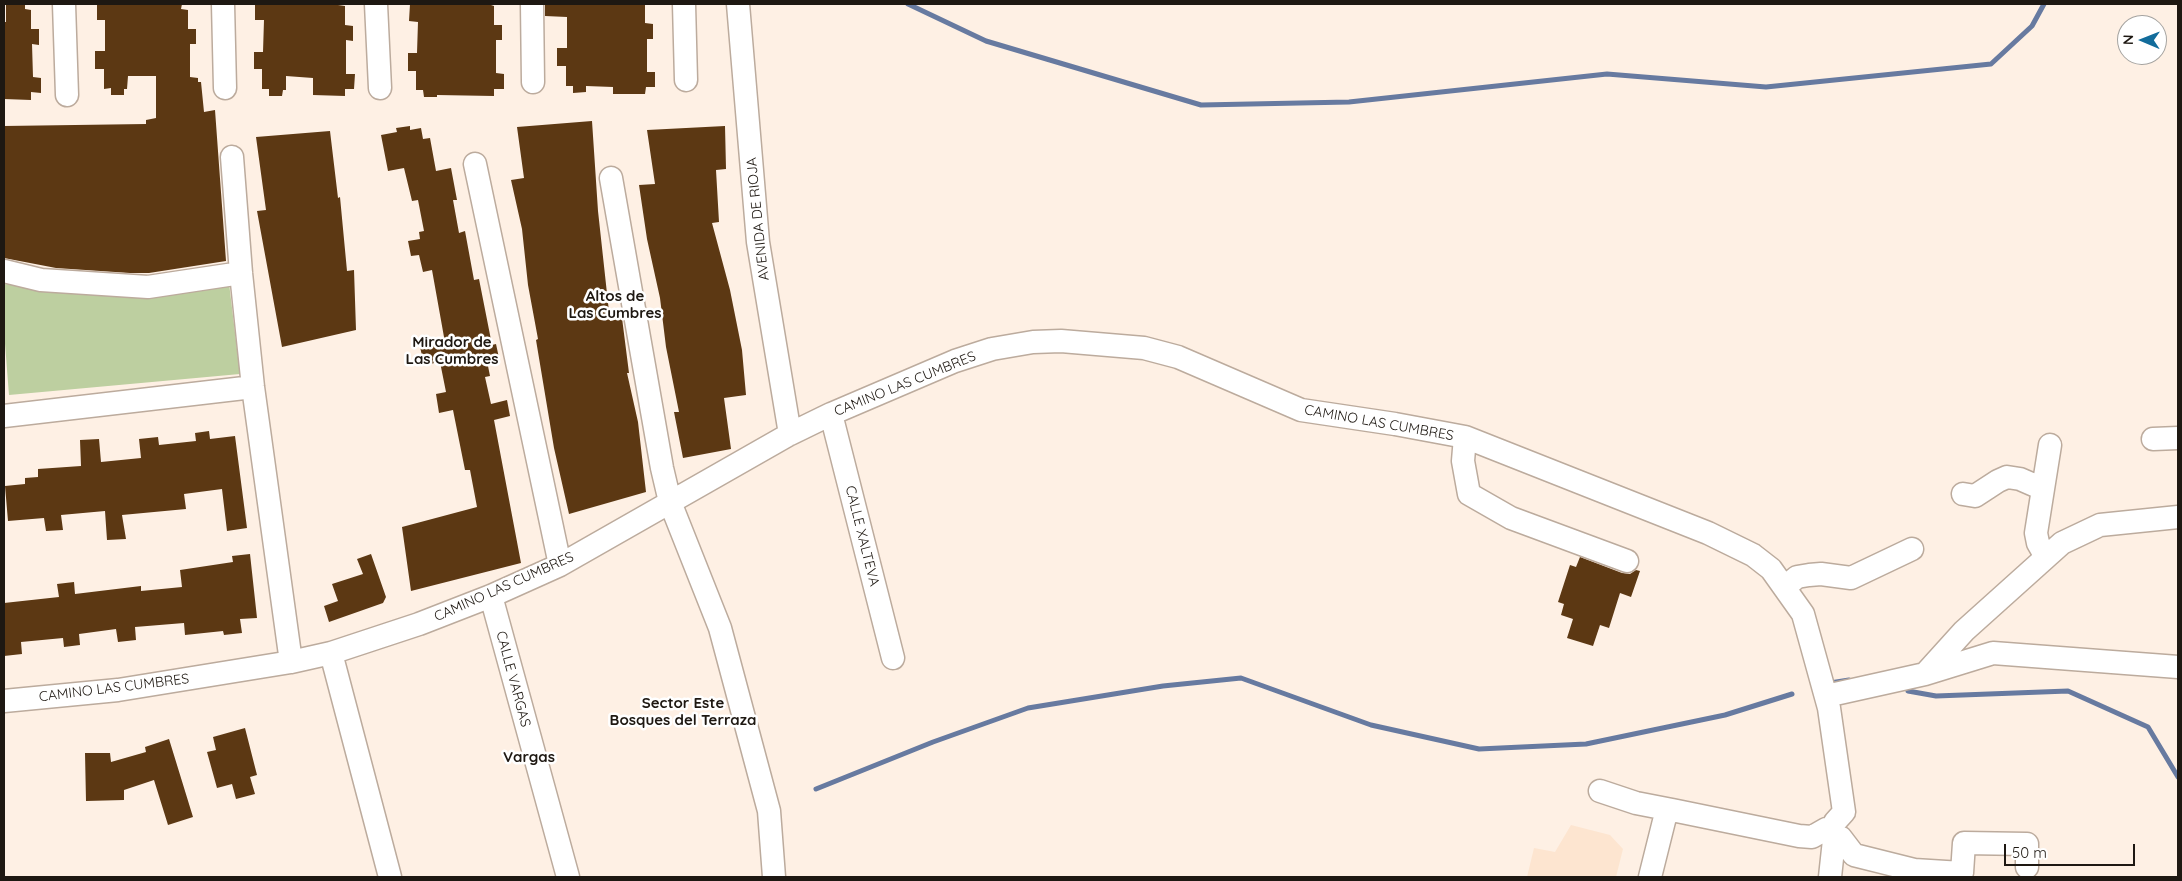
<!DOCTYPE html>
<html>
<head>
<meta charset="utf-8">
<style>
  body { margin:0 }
  #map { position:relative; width:2182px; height:881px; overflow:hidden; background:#fef0e4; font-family:Quicksand,sans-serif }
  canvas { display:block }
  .frame { position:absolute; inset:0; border:5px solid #1e1812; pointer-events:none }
  .north { position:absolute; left:2117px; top:15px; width:50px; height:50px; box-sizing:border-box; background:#fff; border:1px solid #a5a3a0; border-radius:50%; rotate:271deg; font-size:14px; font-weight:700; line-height:20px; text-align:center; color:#1e1812 }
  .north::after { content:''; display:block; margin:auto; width:18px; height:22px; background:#126c9b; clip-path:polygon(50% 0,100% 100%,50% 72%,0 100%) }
  .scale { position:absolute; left:2004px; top:844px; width:131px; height:22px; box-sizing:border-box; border:2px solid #1e1812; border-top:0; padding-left:6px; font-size:15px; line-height:18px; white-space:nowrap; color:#1e1812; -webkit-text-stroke:4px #fff; paint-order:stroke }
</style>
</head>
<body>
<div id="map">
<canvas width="2182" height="881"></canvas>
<div class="frame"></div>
<div class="north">N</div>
<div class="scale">50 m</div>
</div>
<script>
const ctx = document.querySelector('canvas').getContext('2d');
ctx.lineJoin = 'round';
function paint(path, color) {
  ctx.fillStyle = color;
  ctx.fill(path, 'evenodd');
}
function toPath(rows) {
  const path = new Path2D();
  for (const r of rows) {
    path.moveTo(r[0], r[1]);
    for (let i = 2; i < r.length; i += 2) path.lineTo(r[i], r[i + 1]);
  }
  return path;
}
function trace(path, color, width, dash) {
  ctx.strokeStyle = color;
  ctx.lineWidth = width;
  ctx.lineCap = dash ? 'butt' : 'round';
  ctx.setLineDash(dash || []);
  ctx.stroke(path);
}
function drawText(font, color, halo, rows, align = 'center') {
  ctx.font = font + ' Quicksand,sans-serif';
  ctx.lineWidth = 5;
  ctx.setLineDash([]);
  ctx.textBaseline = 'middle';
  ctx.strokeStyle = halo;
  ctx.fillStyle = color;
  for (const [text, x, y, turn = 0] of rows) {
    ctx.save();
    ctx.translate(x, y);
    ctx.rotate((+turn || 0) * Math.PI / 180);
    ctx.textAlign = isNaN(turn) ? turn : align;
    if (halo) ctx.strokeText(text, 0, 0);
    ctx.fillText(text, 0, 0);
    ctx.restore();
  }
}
const built = toPath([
  [1571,825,1610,835,1623,849,1616,877,1527,877,1534,848,1555,852]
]);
const green = toPath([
  [229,283,240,374,9,395,4,331,4,284,85,292]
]);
const stream = toPath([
  [908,4,986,41,1201,105,1349,102,1607,74,1766,87,1991,64,2032,26,2044,4],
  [1830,683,1849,680],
  [1908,691,1936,696,2068,691,2148,727,2178,777],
  [816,789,933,742,1028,708,1163,686,1241,678,1371,725,1479,749,1586,744,1725,715,1792,694]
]);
const building = toPath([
  [6,4,25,4,25,9,31,10,31,29,39,29,39,45,32,44,33,77,41,78,41,93,31,92,31,100,4,99,4,22,6,22],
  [97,4,182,4,181,9,188,10,188,29,196,29,196,44,190,44,190,77,198,78,198,82,201,82,204,112,215,110,226,261,149,273,130,273,56,268,4,258,4,126,146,124,146,120,156,118,156,76,128,76,127,89,124,89,124,95,111,95,111,88,104,89,104,69,95,69,95,51,105,51,105,20,97,20],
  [255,4,338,4,338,5,345,6,345,25,353,26,353,41,346,40,346,74,355,74,354,89,345,89,345,96,313,95,313,78,286,76,286,90,283,90,282,96,269,96,269,89,262,89,262,69,254,69,254,52,263,52,264,20,255,20],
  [410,4,488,4,494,6,494,25,502,25,502,40,496,40,496,73,504,74,504,89,494,89,494,96,437,95,437,97,424,97,423,90,416,90,416,71,408,71,408,53,417,53,418,22,409,21],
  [545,4,645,4,645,23,653,24,653,39,647,39,647,72,655,72,655,87,646,87,645,94,613,94,613,87,586,86,586,92,573,93,573,86,566,86,566,66,557,66,557,48,567,48,567,17,545,16],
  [592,121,598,211,610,321,622,318,629,373,627,373,638,422,646,492,569,514,554,448,536,340,538,339,528,285,522,229,511,180,524,178,517,127],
  [410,126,410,130,421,128,423,139,430,138,436,171,451,168,457,200,453,200,459,233,465,231,474,280,479,279,492,345,496,344,499,358,487,361,490,376,485,377,491,404,507,400,510,416,494,420,521,563,411,591,402,527,477,507,470,470,465,470,453,410,439,413,436,394,446,392,440,362,424,365,419,342,444,337,432,270,423,272,419,255,411,256,408,241,420,239,419,232,424,231,418,200,412,201,404,168,388,171,381,135,397,132,396,128],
  [725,126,726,169,716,170,719,222,712,223,730,290,742,350,746,395,724,398,731,449,683,458,674,412,679,412,666,347,660,298,647,239,639,185,655,184,647,130],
  [330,131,338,198,340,197,347,271,354,270,356,330,282,347,257,211,266,210,256,137],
  [209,431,210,439,235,436,247,528,227,531,222,489,184,494,186,509,122,515,126,539,107,540,105,511,61,515,63,530,46,531,44,518,8,521,5,486,25,484,25,478,38,477,38,469,81,466,80,440,99,439,101,462,141,458,139,439,158,437,159,445,196,441,195,433],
  [250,554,257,618,240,619,242,633,224,635,223,631,185,635,184,623,135,627,136,640,118,642,116,629,79,634,80,645,64,647,63,638,21,642,22,654,4,656,4,603,59,597,57,584,74,582,75,594,141,586,141,591,182,587,180,570,233,562,232,556],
  [371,554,386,597,383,603,329,622,324,606,338,601,332,584,363,574,357,559],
  [1580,557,1622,573,1630,574,1636,570,1640,571,1631,597,1620,593,1609,628,1600,625,1593,646,1567,638,1573,619,1561,615,1564,604,1558,602,1570,565,1576,567],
  [245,728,257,775,250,777,255,794,236,799,232,784,217,788,207,752,216,750,213,737],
  [169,739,193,817,168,825,154,780,124,790,124,800,86,801,85,753,110,753,111,762,146,752,145,747]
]);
const minor = toPath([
  [64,4,67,95],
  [223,4,225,88],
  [376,4,380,88],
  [532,4,533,82],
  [684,4,686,80],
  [738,4,758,242,790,434],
  [232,157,241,273,253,387,291,662],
  [475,164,560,565],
  [611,178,662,468,670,502,720,628,769,811,774,877],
  [4,271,41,280,148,287,241,273],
  [831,414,893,658],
  [4,416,253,387],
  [1465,437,1463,461,1469,494,1511,518,1627,561],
  [2153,439,2178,438],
  [1963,494,1975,496,1998,481,2007,477,2020,479,2043,489],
  [2046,557,2038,543,2036,533,2050,445],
  [1785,587,1797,577,1809,575,1821,574,1851,578,1912,549],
  [491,596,568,877],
  [331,653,390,877],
  [1926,673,1964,631,2062,543,2100,525,2178,517],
  [1826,696,1925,674,1993,653,2178,667],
  [4,701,118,690,291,662,331,653,419,624,491,596,560,565,790,434,831,414,955,361,992,349,1033,342,1061,341,1144,348,1178,357,1301,410,1395,424,1465,437,1708,533,1753,555,1771,569,1803,614,1829,708,1844,812,1835,822],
  [1600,791,1636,803,1672,810],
  [1841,838,1854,855,1914,870,1962,873,1964,843,2027,844,2027,867],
  [1650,877,1665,817,1672,810,1799,836,1812,837,1826,829],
  [1830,877,1834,840]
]);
const streetNames = [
  ["AVENIDA DE RIOJA",758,219,-96],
  ["CAMINO LAS CUMBRES",905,384,-22],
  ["CAMINO LAS CUMBRES",1379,423,10],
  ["CALLE XALTEVA",862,536,76],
  ["CAMINO LAS CUMBRES",504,587,-24],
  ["CALLE VARGAS",513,679,75],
  ["CAMINO LAS CUMBRES",114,688,-7]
];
const neighbourhoodNames = [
  ["Altos de",615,296],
  ["Las Cumbres",615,313],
  ["Mirador de",452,342],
  ["Las Cumbres",452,359],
  ["Sector Este",683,703],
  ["Bosques del Terraza",683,720],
  ["Vargas",529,757]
];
paint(built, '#fde5d0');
paint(green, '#bdcfa0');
trace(stream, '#677aa0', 5);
paint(building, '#5c3813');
trace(minor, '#bcab9d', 25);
trace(minor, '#fff', 22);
drawText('14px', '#1e1812', '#fff', streetNames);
drawText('bold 15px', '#1e1812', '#fff', neighbourhoodNames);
</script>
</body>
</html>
